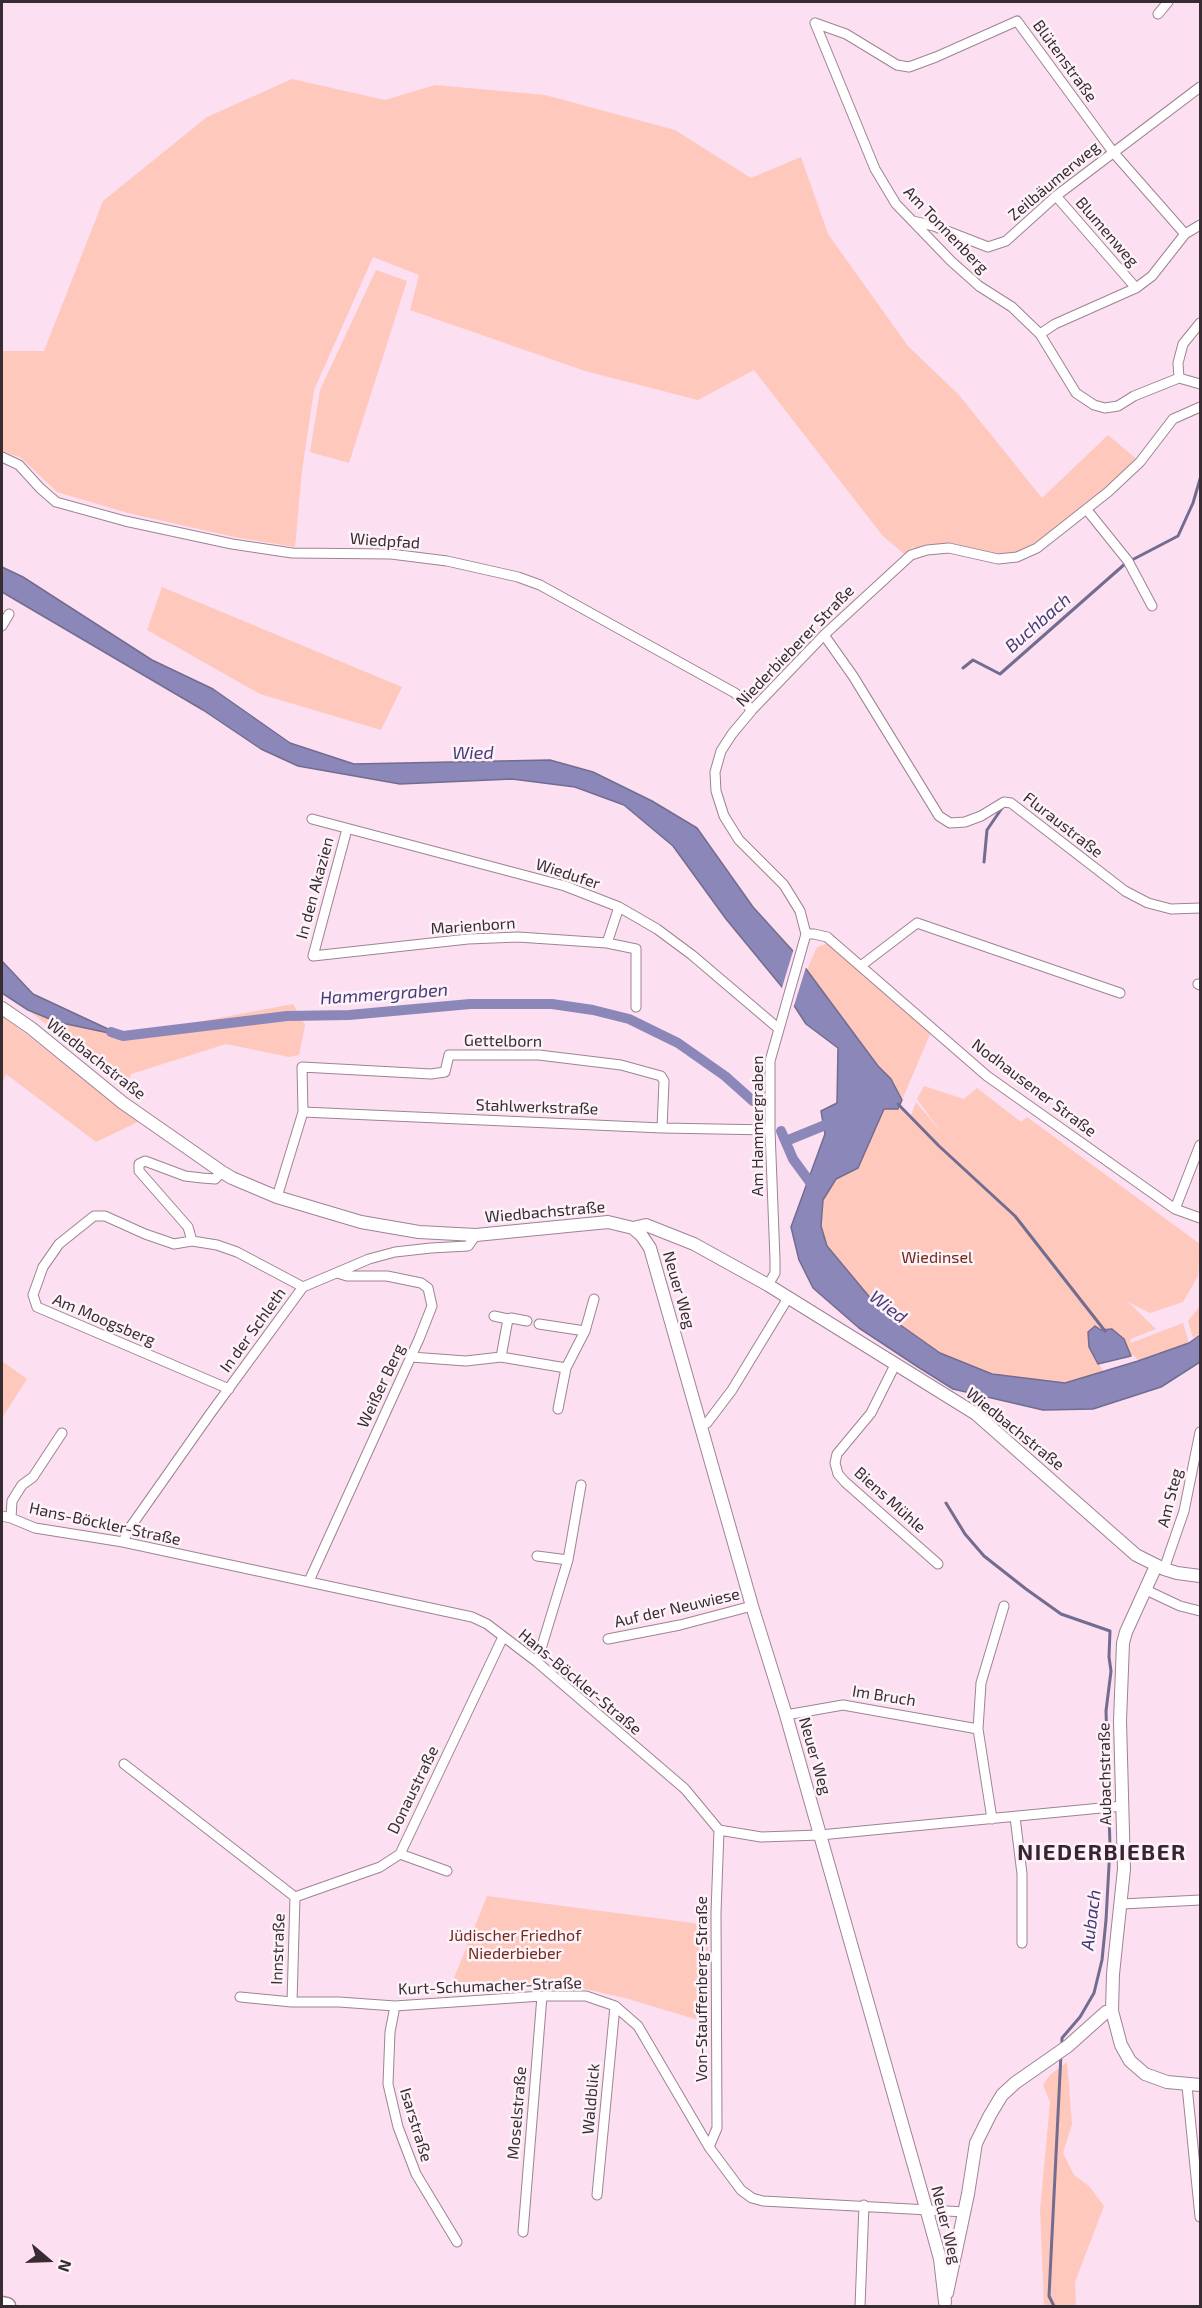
<!DOCTYPE html>
<html>
<head>
<meta charset="utf-8">
<style>
  body { margin:0 }
  #map { position:relative; width:1202px; height:2308px; overflow:hidden; background:#fcdff1; font-family:"Exo 2",sans-serif }
  canvas { display:block }
  .frame { position:absolute; inset:0; border:3px solid #382c33; pointer-events:none }
  .north { position:absolute; left:18px; top:2230px; width:60px; height:60px; -webkit-text-stroke:4px #fef2f9; paint-order:stroke; rotate:109deg; font-size:16px; font-weight:700; line-height:24px; text-align:center; color:#382c33 }
  .north::after { content:''; display:block; margin:auto; width:21px; height:27px; background:#382c33; clip-path:polygon(50% 0,100% 100%,50% 72%,0 100%) }
</style>
</head>
<body>
<div id="map">
<canvas width="1202" height="2308"></canvas>
<div class="frame"></div>
<div class="north">N</div>
</div>
<script>
const ctx = document.querySelector('canvas').getContext('2d');
ctx.lineJoin = 'round';
function paint(path, color) {
  ctx.fillStyle = color;
  ctx.fill(path, 'evenodd');
}
function toPath(rows) {
  const path = new Path2D();
  for (const r of rows) {
    path.moveTo(r[0], r[1]);
    for (let i = 2; i < r.length; i += 2) path.lineTo(r[i], r[i + 1]);
  }
  return path;
}
function trace(path, color, width, dash) {
  ctx.strokeStyle = color;
  ctx.lineWidth = width;
  ctx.lineCap = dash ? 'butt' : 'round';
  ctx.setLineDash(dash || []);
  ctx.stroke(path);
}
function drawText(font, color, halo, rows, align = 'center') {
  ctx.font = font + ' "Exo 2",sans-serif';
  ctx.lineWidth = 5;
  ctx.setLineDash([]);
  ctx.textBaseline = 'middle';
  ctx.strokeStyle = halo;
  ctx.fillStyle = color;
  for (const [text, x, y, turn = 0] of rows) {
    ctx.save();
    ctx.translate(x, y);
    ctx.rotate((+turn || 0) * Math.PI / 180);
    ctx.textAlign = isNaN(turn) ? turn : align;
    if (halo) ctx.strokeText(text, 0, 0);
    ctx.fillText(text, 0, 0);
    ctx.restore();
  }
}
const green = toPath([
  [292,79,385,100,435,85,545,95,675,130,751,178,801,157,828,234,908,346,959,395,1042,498,1108,435,1140,462,1037,548,998,559,949,548,911,555,914,545,905,555,882,535,754,370,698,400,585,371,410,310,419,275,373,257,314,390,302,471,295,547,234,537,128,513,57,492,20,457,2,452,2,351,44,351,103,201,207,117],
  [376,270,407,281,349,463,310,452,320,390],
  [162,587,402,687,381,730,260,694,147,630],
  [829,943,931,1032,902,1100,891,1079,878,1066,807,970,817,947],
  [293,1004,305,1025,299,1055,289,1057,226,1044,131,1074,128,1085,122,1084,28,1010,57,1022,123,1036],
  [2,1016,26,1034,138,1122,96,1142,6,1074,2,1084],
  [924,1086,964,1099,977,1088,1021,1122,1027,1117,1200,1244,1198,1276,1183,1302,1150,1313,1128,1302,1156,1329,1130,1339,1131,1343,1183,1323,1189,1343,1138,1361,1134,1355,1099,1364,1103,1371,1065,1383,992,1374,940,1353,882,1312,827,1246,821,1226,823,1200,836,1179,858,1168,884,1109,902,1109,910,1118,916,1102,941,1132,917,1099],
  [1200,1306,1200,1333,1193,1338,1188,1321],
  [2,1361,27,1379,2,1418],
  [487,1896,708,1925,708,2023,625,1998,576,1987,448,1993],
  [1067,2062,1072,2124,1063,2153,1074,2175,1089,2186,1104,2206,1075,2282,1076,2306,1044,2306,1040,2210,1050,2102,1043,2085,1050,2075]
]);
const water = toPath([
  [2,567,23,577,152,660,213,689,290,743,354,764,550,760,593,772,652,801,697,828,753,907,792,950,878,1066,891,1079,902,1100,898,1109,884,1109,858,1168,836,1179,823,1200,821,1226,827,1246,882,1312,940,1353,992,1374,1065,1383,1138,1361,1189,1343,1200,1335,1200,1362,1161,1387,1093,1409,1043,1410,953,1389,918,1367,859,1328,813,1288,799,1260,791,1227,825,1134,821,1111,837,1103,838,1048,806,1024,782,987,726,919,673,846,624,805,575,787,512,779,400,784,298,766,261,749,203,710,2,592,2,567],
  [2,961,33,994,123,1036,57,1022,28,1010,2,993,2,961],
  [1095,1326,1101,1330,1112,1329,1124,1339,1131,1356,1098,1364,1089,1347,1088,1332,1095,1326]
]);
const pier = toPath([
  [794,948,807,964,793,1009,781,991]
]);
const stream = toPath([
  [1130,561,1178,536,1193,503,1200,479],
  [963,668,973,660,1000,674,1126,563],
  [984,862,987,830,1002,808],
  [898,1104,939,1146,1015,1216,1105,1331],
  [946,1503,965,1534,984,1556,1026,1589,1061,1614,1110,1631,1109,1657,1111,1671,1106,1711,1110,1847,1106,1920,1102,1960,1094,1993,1080,2017,1062,2038,1062,2045],
  [1054,2306,1049,2296,1061,2054]
]);
const canal = toPath([
  [111,1032,123,1036,287,1016,349,1015,470,1004,552,1004,593,1010,629,1019,678,1043,725,1076,753,1101],
  [781,1131,793,1159,815,1189],
  [786,1141,835,1121]
]);
const street = toPath([
  [1158,14,1168,2],
  [815,23,875,169,896,204,951,261,979,286,1012,307,1040,334,1076,393,1094,405,1105,408,1118,406,1134,396,1179,378,1200,384],
  [815,23,846,34,897,65,909,67,936,57,1017,21,1113,152,1185,234],
  [1056,196,1136,288],
  [913,221,934,226,988,247,1006,241,1056,196,1200,87],
  [1040,334,1055,324,1136,288,1152,276,1185,234,1200,225],
  [1179,378,1178,363,1183,344,1200,323],
  [2,457,19,465,40,488,56,502,125,521,232,544,292,553,391,554,447,561,518,577,540,585,735,693,752,710],
  [1087,510,1128,561,1152,606],
  [2,626,9,614],
  [824,635,853,676,939,816,950,823,965,822,981,816,1004,802,1011,803,1125,891,1148,903,1171,909,1200,908],
  [312,819,565,886,619,907,657,929,692,955,779,1029],
  [347,829,313,956,468,939,518,937,607,943,636,949,636,1007],
  [806,934,814,934,827,937,987,1076,1175,1209,1200,1218],
  [607,943,619,907],
  [862,965,917,923,1120,993],
  [1198,984,1200,985],
  [303,1112,662,1128,770,1130],
  [277,1197,303,1112,302,1067,431,1074,445,1072,449,1055,539,1055,621,1065,661,1076,664,1081,662,1128],
  [1175,1209,1200,1145],
  [192,1241,188,1227,139,1171,139,1164,145,1161,185,1176,202,1178,215,1179,222,1172],
  [768,1285,775,1273,775,1260,770,1130,770,1061,806,934,800,911,784,885,739,840,724,816,716,791,715,772,721,751,732,734,752,710,824,635,911,555,927,550,949,548,998,559,1017,557,1037,548,1108,492,1140,462,1173,419,1200,407],
  [494,1316,508,1319],
  [539,1324,585,1331],
  [411,1357,466,1361,501,1357,566,1368],
  [501,1357,508,1319,511,1318,527,1321],
  [896,1363,871,1413,837,1454,835,1463,838,1474,845,1482,938,1564],
  [229,1389,37,1307,33,1295,43,1267,59,1244,94,1216,105,1216,145,1234,174,1244,192,1241,217,1245,237,1252,303,1287],
  [558,1409,566,1368,585,1331,594,1299],
  [702,1425,707,1423,732,1390,788,1298],
  [2,1516,11,1518,35,1528,123,1542,472,1617,487,1624,537,1662,685,1789,719,1830,761,1837,820,1835,1122,1806],
  [11,1518,12,1501,22,1485,33,1477,62,1433],
  [123,1542,129,1529,210,1414,303,1287,369,1259,395,1252,431,1248,468,1246,476,1235],
  [537,1556,568,1560],
  [1164,1569,1184,1511,1200,1432],
  [309,1581,419,1339,432,1306,428,1288,421,1283,387,1276,347,1276,337,1273],
  [1146,1590,1180,1606,1200,1611],
  [608,1639,680,1625,752,1606],
  [537,1662,568,1560,581,1485],
  [786,1715,843,1705,978,1729,992,1819],
  [978,1729,981,1683,1004,1606],
  [124,1764,295,1897],
  [1015,1817,1022,1874,1022,1943],
  [400,1854,447,1871],
  [295,1897,380,1867,400,1854,503,1637],
  [1122,1904,1200,1900],
  [240,1997,292,2002,339,2002,395,2006,542,1996,586,1996,615,2006,638,2026,709,2147,741,2190,752,2198,763,2201,965,2212],
  [292,2002,295,1897],
  [395,2006,390,2032,388,2084,398,2127,416,2174,457,2242],
  [1187,2086,1200,2217],
  [709,2147,717,2128,716,1913,719,1830],
  [597,2195,615,2006],
  [523,2232,542,1996],
  [860,2306,864,2205]
]);
const secondary = toPath([
  [2,1008,31,1028,123,1103,222,1172,232,1178,277,1197,361,1222,419,1232,476,1235,608,1222,633,1228,646,1225,694,1244,768,1285,976,1414,1136,1555,1164,1569,1177,1573,1200,1576],
  [633,1228,642,1236,650,1248,752,1606,786,1715,926,2208,940,2259,945,2302],
  [1156,1566,1126,1632,1123,1643,1120,1721,1124,1869,1113,1974,1112,2011,1121,2045,1130,2061,1145,2074,1167,2082,1200,2085],
  [947,2293,968,2194,976,2143,990,2115,1002,2095,1015,2083,1068,2046,1106,2012,1112,2011]
]);
const highway = toPath([
  [2,2305,7,2306]
]);
const streetNames = [
  ["Blütenstraße",1065,61,54],
  ["Zeilbäumerweg",1054,181,-40],
  ["Am Tonnenberg",946,230,46],
  ["Blumenweg",1107,232,49],
  ["Wiedpfad",385,541,4],
  ["Niederbieberer Straße",795,646,-46],
  ["Fluraustraße",1063,825,38],
  ["Wiedufer",568,874,18],
  ["In den Akazien",315,888,-75],
  ["Marienborn",473,926,-4],
  ["Gettelborn",503,1041,1],
  ["Wiedbachstraße",96,1059,38],
  ["Nodhausener Straße",1034,1088,37],
  ["Stahlwerkstraße",537,1107,2],
  ["Am Hammergraben",758,1126,-90],
  ["Wiedbachstraße",545,1212,-5],
  ["Neuer Weg",679,1290,74],
  ["Am Moogsberg",104,1320,23],
  ["In der Schleth",253,1330,-54],
  ["Weißer Berg",381,1386,-65],
  ["Wiedbachstraße",1015,1429,39],
  ["Am Steg",1170,1498,-76],
  ["Biens Mühle",890,1500,42],
  ["Hans-Böckler-Straße",105,1524,12],
  ["Auf der Neuwiese",677,1608,-13],
  ["Hans-Böckler-Straße",580,1682,40],
  ["Im Bruch",884,1696,9],
  ["Neuer Weg",815,1756,74],
  ["Aubachstraße",1105,1774,-91],
  ["Donaustraße",413,1790,-64],
  ["Innstraße",278,1949,-88],
  ["Kurt-Schumacher-Straße",490,1986,-2],
  ["Von-Stauffenberg-Straße",702,1989,-90],
  ["Waldblick",591,2099,-85],
  ["Moselstraße",517,2113,-85],
  ["Isarstraße",416,2125,73],
  ["Neuer Weg",946,2225,76]
];
const parkNames = [
  ["Wiedinsel",937,1258],
  ["Jüdischer Friedhof",515,1936],
  ["Niederbieber",515,1954]
];
const waterNames = [
  ["Buchbach",1038,623,-41],
  ["Wied",473,753],
  ["Hammergraben",384,994,-4],
  ["Wied",888,1307,37],
  ["Aubach",1091,1920,-83]
];
const districtNames = [
  ["NIEDERBIEBER",1102,1853]
];
paint(green, '#ffc8bc');
paint(water, '#8b87b8');
trace(water, '#726c90', 1.5);
paint(pier, '#fcdff1');
trace(stream, '#726c90', 3);
trace(canal, '#8b87b8', 10);
trace(street, '#9e8394', 11);
trace(secondary, '#9e8394', 14);
trace(highway, '#9e8394', 19);
trace(street, '#fff', 9);
trace(secondary, '#fff', 12);
trace(highway, '#fff', 16);
drawText('16px', '#382c33', '#fef2f9', streetNames);
drawText('16px', '#702a1b', '#fef2f9', parkNames);
drawText('italic 18px', '#453b7a', '#fef2f9', waterNames);
ctx.letterSpacing = '1.5px';
drawText('bold 22px', '#382331', '#fef2f9', districtNames);
ctx.letterSpacing = '0px';
</script>
</body>
</html>
